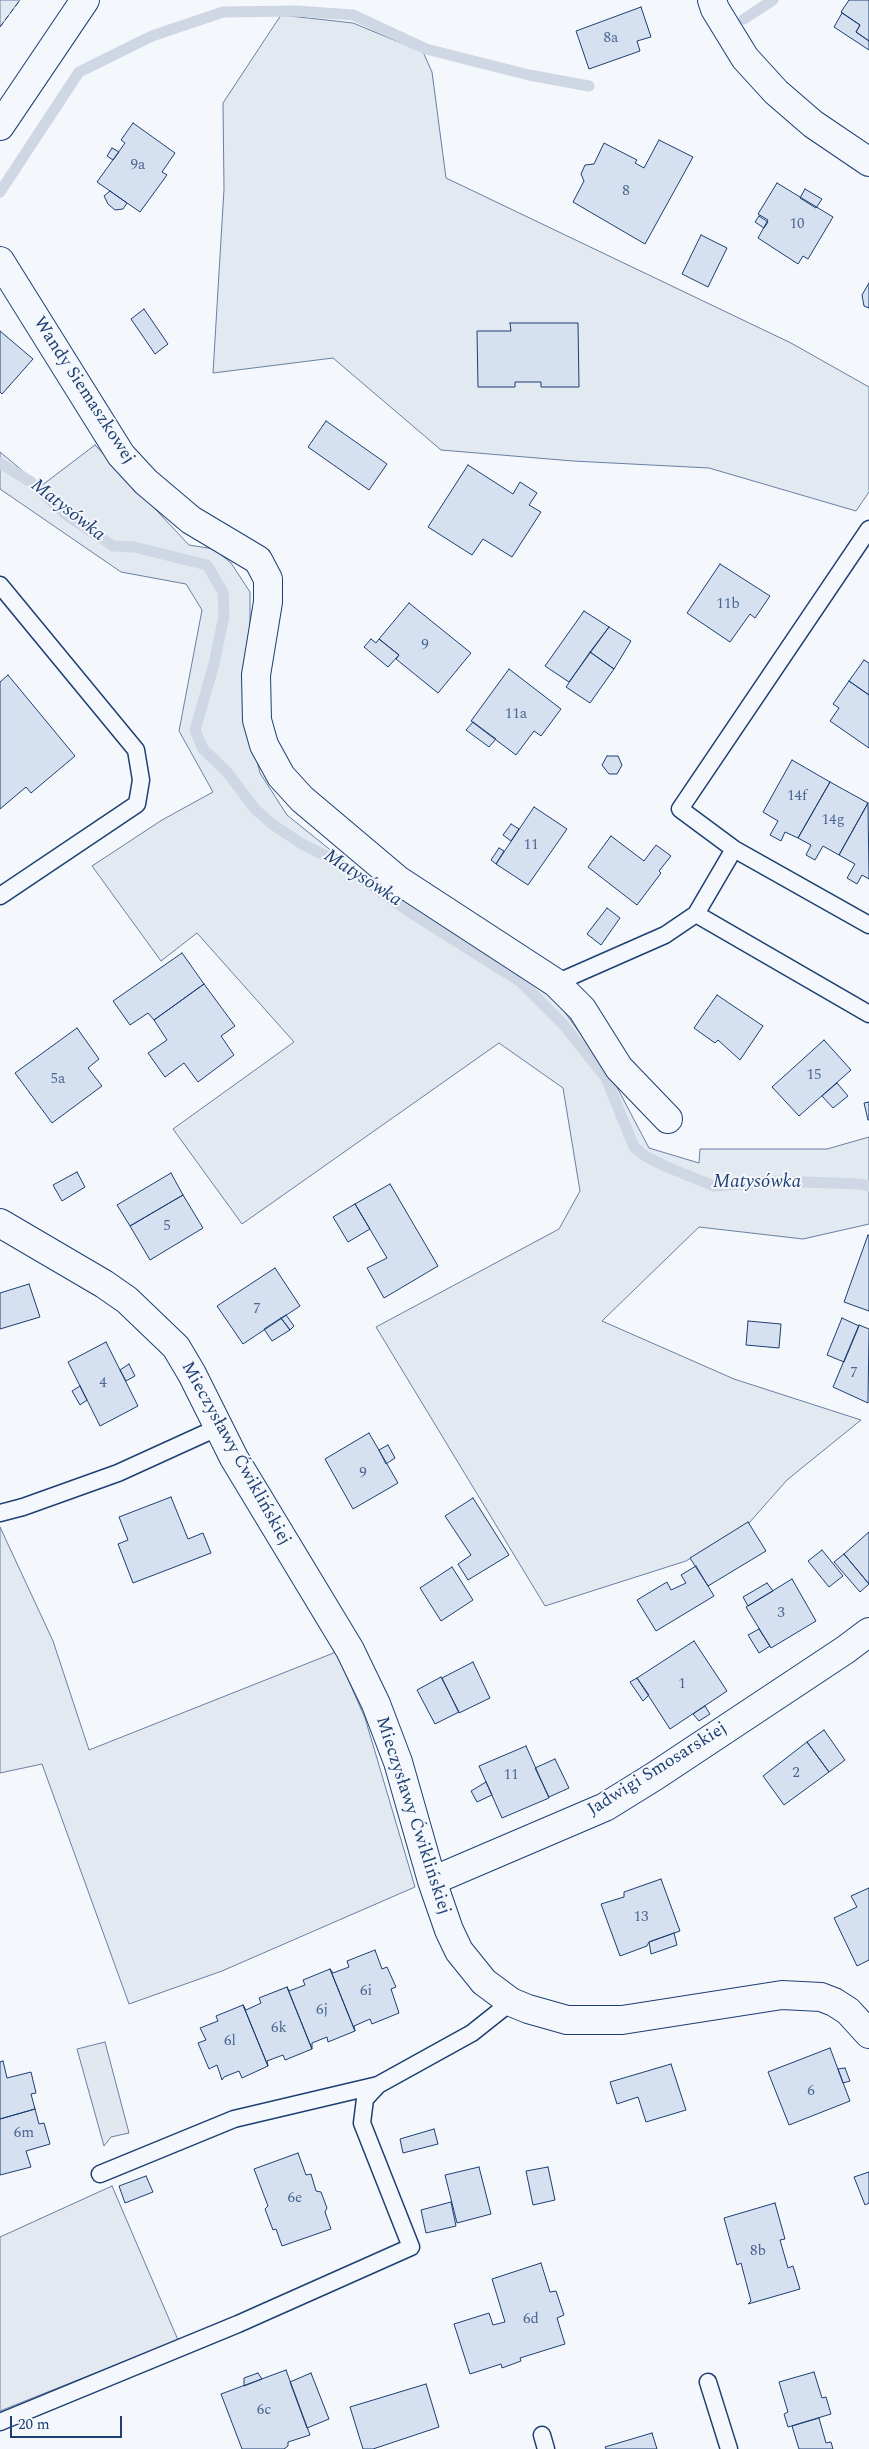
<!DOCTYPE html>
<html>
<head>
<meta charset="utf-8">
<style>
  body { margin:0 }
  #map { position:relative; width:869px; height:2449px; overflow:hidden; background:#f4f7fb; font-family:Spectral,serif }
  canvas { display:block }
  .scale { position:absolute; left:10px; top:2416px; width:112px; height:22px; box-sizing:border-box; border:2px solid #1d3f73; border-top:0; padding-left:6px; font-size:15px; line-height:18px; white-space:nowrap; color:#1d3f73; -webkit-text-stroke:4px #f4f7fb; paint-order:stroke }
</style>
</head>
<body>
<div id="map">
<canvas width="869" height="2449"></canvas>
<div class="scale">20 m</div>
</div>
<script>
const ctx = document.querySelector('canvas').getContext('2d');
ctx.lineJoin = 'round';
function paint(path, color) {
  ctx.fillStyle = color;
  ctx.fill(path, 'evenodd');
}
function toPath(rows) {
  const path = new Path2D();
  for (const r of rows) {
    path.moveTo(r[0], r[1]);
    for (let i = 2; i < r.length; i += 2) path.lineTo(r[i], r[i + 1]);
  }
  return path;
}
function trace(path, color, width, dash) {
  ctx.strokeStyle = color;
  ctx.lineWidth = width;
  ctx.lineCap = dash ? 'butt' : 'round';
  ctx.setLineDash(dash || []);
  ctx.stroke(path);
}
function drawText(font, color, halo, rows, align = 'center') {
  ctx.font = font + ' Spectral,serif';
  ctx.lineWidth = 4;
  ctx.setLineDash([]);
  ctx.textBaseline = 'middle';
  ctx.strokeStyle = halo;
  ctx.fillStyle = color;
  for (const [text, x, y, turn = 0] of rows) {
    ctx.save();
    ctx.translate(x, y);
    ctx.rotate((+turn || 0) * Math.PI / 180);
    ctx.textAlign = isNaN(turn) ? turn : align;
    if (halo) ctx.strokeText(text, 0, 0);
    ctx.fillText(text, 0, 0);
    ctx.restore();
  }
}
const green = toPath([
  [0,0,20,0,0,27,0,0],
  [281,15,353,23,423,52,432,72,446,178,791,343,869,387,869,492,856,511,709,468,573,461,441,450,333,358,213,373,224,189,223,103,281,15],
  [95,445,189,545,214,549,231,563,250,592,250,633,243,704,260,773,287,815,359,873,548,989,611,1076,649,1148,699,1163,700,1149,827,1149,869,1137,869,1224,803,1239,699,1227,602,1321,734,1379,861,1420,787,1480,749,1523,686,1561,545,1606,376,1327,559,1229,580,1191,563,1088,499,1043,242,1224,173,1129,294,1042,197,933,161,961,92,866,162,820,213,792,179,731,202,610,186,584,121,572,0,489,0,452,41,486,95,445],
  [0,1527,53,1641,89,1750,336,1652,365,1718,415,1887,222,1971,129,2004,42,1764,0,1773,0,1527],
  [112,2186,178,2340,0,2411,0,2237,112,2186]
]);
const parking = toPath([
  [105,2042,129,2133,111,2137,104,2146,77,2049,105,2042]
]);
const stream = toPath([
  [744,19,773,0],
  [0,192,79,72,152,36,223,12,296,11,353,15,426,49,529,75,589,86],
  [0,463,31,482,66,515,113,546,134,547,207,565,223,592,224,616,214,664,195,730,203,749,227,772,255,809,272,824,302,844,336,861,413,914,521,982,563,1024,606,1078,634,1147,645,1156,667,1167,714,1186,777,1181,860,1184,869,1186]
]);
const building = toPath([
  [849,0,869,0,869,41,856,32,860,25,841,12,849,0],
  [641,7,651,37,637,41,640,51,589,69,576,31,641,7],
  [842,13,860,25,856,32,869,41,869,50,834,27,842,13],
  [133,123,175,153,162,172,167,175,140,212,97,182,125,143,121,140,133,123],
  [659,140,693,157,645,244,573,202,584,181,581,174,585,165,594,164,604,143,637,160,635,163,644,168,659,140],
  [112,148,119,152,113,160,107,156,112,148],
  [777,183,833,217,808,259,803,256,798,264,758,238,768,220,758,214,777,183],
  [805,189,822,199,816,208,800,198,805,189],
  [110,191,127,203,123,209,115,210,108,204,104,196,110,191],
  [759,216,768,222,764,228,755,222,759,216],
  [701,235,727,248,708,287,682,274,701,235],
  [869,283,869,308,864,306,862,295,869,283],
  [144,309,168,344,155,354,131,319,144,309],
  [510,323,578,323,579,387,541,387,541,382,515,382,515,387,478,387,477,331,511,331,510,323],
  [0,331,33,359,2,394,0,392,0,331],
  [326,421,387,464,369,490,308,447,326,421],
  [468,465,513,494,520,482,537,493,529,505,541,512,512,557,483,539,472,555,428,527,468,465],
  [720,564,770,596,755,618,750,614,730,642,687,613,720,564],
  [409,603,471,653,438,693,396,659,399,655,379,639,409,603],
  [584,611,609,627,569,682,545,666,584,611],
  [609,627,631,641,614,669,590,652,609,627],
  [371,639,376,643,379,639,399,655,388,667,364,647,371,639],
  [590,652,614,669,590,703,566,687,590,652],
  [864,660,869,663,869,695,849,681,864,660],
  [509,669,561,709,541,736,534,731,516,755,471,721,509,669],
  [8,675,75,756,31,793,26,787,0,809,0,682,8,675],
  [849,681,869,695,869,748,830,721,839,708,833,704,849,681],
  [473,722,496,739,489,747,466,730,473,722],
  [607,756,618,756,622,765,617,774,609,774,602,765,607,756],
  [792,760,830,782,798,838,785,832,781,841,770,835,778,821,763,812,792,760],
  [830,782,868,803,839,855,823,846,815,860,806,855,811,845,798,838,830,782],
  [868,803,869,879,862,875,857,884,847,878,855,864,839,855,868,803],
  [534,807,567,829,528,885,496,864,534,807],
  [511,824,519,829,511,841,503,835,511,824],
  [611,836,644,861,656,845,671,856,659,871,661,873,637,905,588,867,611,836],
  [499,848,504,851,496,864,491,860,499,848],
  [607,908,620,918,601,945,587,934,607,908],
  [182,953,204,984,154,1020,148,1013,130,1025,113,1001,182,953],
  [204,984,235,1026,221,1036,234,1055,198,1082,184,1063,165,1077,148,1053,167,1040,154,1020,204,984],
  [717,995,763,1026,740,1060,718,1040,715,1043,694,1028,717,995],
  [77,1028,99,1059,88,1068,102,1086,52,1123,15,1073,77,1028],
  [824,1040,851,1070,799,1116,772,1087,824,1040],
  [837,1083,848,1096,833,1108,822,1096,837,1083],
  [869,1102,869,1120,868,1120,864,1103,869,1102],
  [77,1172,85,1187,62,1201,53,1185,77,1172],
  [171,1173,183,1195,130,1226,117,1205,171,1173],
  [390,1184,438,1266,384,1298,367,1268,387,1258,355,1204,390,1184],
  [183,1195,203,1228,150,1260,130,1226,183,1195],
  [355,1204,370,1229,348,1242,333,1217,355,1204],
  [868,1235,869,1236,869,1311,844,1302,868,1235],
  [275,1268,300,1306,243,1344,217,1306,275,1268],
  [29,1284,40,1317,0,1329,0,1293,29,1284],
  [286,1315,294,1326,290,1330,281,1318,286,1315],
  [281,1318,290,1330,272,1341,264,1329,281,1318],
  [842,1318,859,1326,844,1362,827,1355,842,1318],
  [748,1321,781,1324,779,1348,746,1345,748,1321],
  [859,1325,869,1329,868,1403,833,1387,859,1325],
  [106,1342,138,1406,100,1426,68,1362,106,1342],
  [129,1364,135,1376,126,1381,120,1370,129,1364],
  [80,1386,87,1400,80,1405,72,1391,80,1386],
  [369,1433,398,1483,353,1509,325,1459,369,1433],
  [388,1445,395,1458,386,1464,379,1450,388,1445],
  [171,1497,188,1539,203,1533,211,1553,133,1583,118,1544,128,1540,119,1517,171,1497],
  [473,1498,509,1555,468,1580,458,1564,471,1555,445,1516,473,1498],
  [748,1522,766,1551,708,1586,690,1558,748,1522],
  [869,1532,869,1584,844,1554,869,1532],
  [822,1550,843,1576,829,1587,808,1561,822,1550],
  [844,1554,869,1584,860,1592,834,1562,844,1554],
  [696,1566,714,1596,656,1631,637,1600,667,1582,671,1590,686,1583,681,1575,696,1566],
  [452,1567,473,1600,441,1621,420,1588,452,1567],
  [792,1579,816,1621,771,1648,746,1607,792,1579],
  [767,1583,773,1591,748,1606,743,1597,767,1583],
  [759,1629,770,1646,759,1653,748,1635,759,1629],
  [694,1641,727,1691,670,1729,637,1678,694,1641],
  [473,1662,490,1698,459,1713,442,1678,473,1662],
  [441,1677,459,1712,435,1724,417,1690,441,1677],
  [637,1678,649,1695,643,1701,630,1682,637,1678],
  [705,1706,710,1714,699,1721,693,1714,705,1706],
  [824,1730,845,1760,829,1772,807,1742,824,1730],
  [807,1742,829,1772,784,1805,763,1776,807,1742],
  [526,1746,549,1798,502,1818,479,1766,526,1746],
  [555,1759,569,1788,549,1797,535,1768,555,1759],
  [486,1782,492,1795,477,1802,471,1791,486,1782],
  [661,1879,680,1931,649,1942,647,1946,620,1956,601,1904,624,1897,624,1892,661,1879],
  [869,1888,869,1960,857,1966,834,1918,857,1907,851,1896,869,1888],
  [674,1933,677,1945,651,1954,649,1942,674,1933],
  [375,1950,382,1969,387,1967,396,1987,391,1989,399,2013,372,2024,370,2019,354,2026,355,2031,330,1969,333,1973,349,1967,347,1961,375,1950],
  [330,1969,355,2031,328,2042,327,2037,312,2043,312,2049,287,1987,289,1991,305,1985,303,1980,330,1969],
  [287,1987,312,2049,285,2060,283,2055,267,2061,268,2066,243,2005,246,2010,261,2003,259,1998,287,1987],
  [243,2005,268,2066,242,2078,239,2071,224,2077,222,2080,217,2065,209,2069,198,2043,206,2040,200,2028,218,2021,216,2016,243,2005],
  [830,2048,850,2101,789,2125,768,2072,830,2048],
  [3,2061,7,2078,31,2072,36,2093,31,2094,35,2109,0,2119,0,2062,3,2061],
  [671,2064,686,2110,646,2122,638,2097,617,2104,610,2082,671,2064],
  [845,2068,850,2081,843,2083,838,2069,845,2068],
  [35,2109,39,2124,44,2123,50,2144,26,2151,31,2167,0,2175,0,2119,35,2109],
  [434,2129,438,2144,403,2153,400,2139,434,2129],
  [298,2153,306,2175,311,2174,316,2191,321,2192,327,2208,325,2212,331,2229,282,2246,276,2229,273,2230,265,2209,268,2206,254,2169,298,2153],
  [479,2167,491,2214,457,2223,445,2175,479,2167],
  [548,2167,555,2200,533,2205,526,2171,548,2167],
  [869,2172,869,2203,865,2205,854,2177,869,2172],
  [146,2176,153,2192,125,2203,119,2186,146,2176],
  [451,2202,456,2226,426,2233,421,2210,451,2202],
  [775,2203,785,2239,780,2240,788,2268,793,2266,800,2289,748,2304,751,2301,741,2263,737,2265,724,2218,775,2203],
  [541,2263,550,2292,556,2291,564,2315,557,2318,565,2344,520,2358,521,2361,502,2368,501,2364,470,2374,454,2324,489,2313,493,2325,505,2322,492,2279,541,2263],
  [286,2370,310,2435,288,2442,288,2446,284,2449,242,2449,221,2394,286,2370],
  [814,2372,822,2398,826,2397,831,2414,788,2427,784,2414,788,2412,779,2382,814,2372],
  [258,2373,262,2379,244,2386,244,2378,258,2373],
  [311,2373,329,2419,307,2428,290,2382,311,2373],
  [426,2384,439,2427,373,2449,363,2449,350,2407,426,2384],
  [819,2418,826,2443,831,2442,833,2449,799,2449,792,2426,819,2418],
  [652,2433,657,2449,606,2449,605,2447,652,2433]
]);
const service = toPath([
  [869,529,680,809,734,849,869,925],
  [0,585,136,750,141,780,137,804,0,896],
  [696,914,869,1014],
  [556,983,665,935,696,914,734,849],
  [0,1513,23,1507,118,1473,219,1427],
  [100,2174,234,2119,378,2085],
  [708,2382,729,2449],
  [0,2422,238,2324,411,2247,362,2123,365,2099,378,2085,472,2033,511,2002],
  [542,2435,546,2449]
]);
const minor = toPath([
  [712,0,715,9,745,58,776,92,813,124,869,162],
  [0,126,85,0],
  [0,261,121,455,146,482,191,520,258,560,268,579,268,602,256,675,257,720,264,745,281,776,302,799,398,880,556,983,582,1009,619,1068,668,1119],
  [0,1223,104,1284,127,1300,176,1347,192,1374,234,1458,350,1650,376,1704,398,1762,432,1881,449,1930,459,1951,484,1982,511,2002,528,2009,567,2020,622,2020,782,1995,821,1997,834,2002,848,2011,869,2034],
  [432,1881,605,1807,655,1776,845,1650,869,1632]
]);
const fence = toPath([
  [0,27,20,0]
]);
const numberNames = [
  ["8a",611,39],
  ["9a",138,166],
  ["8",626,192],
  ["10",797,225],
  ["11b",728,605],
  ["9",425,646],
  ["11a",516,715],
  ["14f",797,797],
  ["14g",833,821],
  ["11",531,846],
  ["15",814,1076],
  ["5a",58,1080],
  ["5",167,1227],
  ["7",257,1310],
  ["7",854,1374],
  ["4",103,1384],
  ["9",363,1474],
  ["3",781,1614],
  ["1",682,1685],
  ["2",796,1774],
  ["11",511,1776],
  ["13",641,1918],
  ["6i",366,1992],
  ["6j",322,2011],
  ["6k",279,2029],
  ["6l",230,2042],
  ["6",811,2092],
  ["6m",24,2134],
  ["6e",295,2199],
  ["8b",758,2252],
  ["6d",531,2320],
  ["6c",264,2411]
];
const streetNames = [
  ["Wandy Siemaszkowej",83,391,57],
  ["Mieczysławy Ćwiklińskiej",235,1454,61],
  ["Jadwigi Smosarskiej",658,1770,-32],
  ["Mieczysławy Ćwiklińskiej",412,1816,72]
];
const waterNames = [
  ["Matysówka",67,511,38],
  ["Matysówka",362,879,33],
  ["Matysówka",757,1183]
];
paint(green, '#e3e9f0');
trace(green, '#687fa3', 1);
paint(parking, '#e3e8f0');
trace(parking, '#687fa3', 1);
trace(stream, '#cfd7e4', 11);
paint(building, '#d5e0f0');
trace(building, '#1d3f73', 1);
trace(service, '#1d3f73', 19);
trace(minor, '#1d3f73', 30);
trace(service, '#f4f7fb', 16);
trace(minor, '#f4f7fb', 28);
trace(fence, '#1d3f73', 1, [6, 2.5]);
drawText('15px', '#4b6792', null, numberNames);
drawText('18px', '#1d3f73', '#f4f7fb', streetNames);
drawText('italic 19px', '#1d3f73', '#f4f7fb', waterNames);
</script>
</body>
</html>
